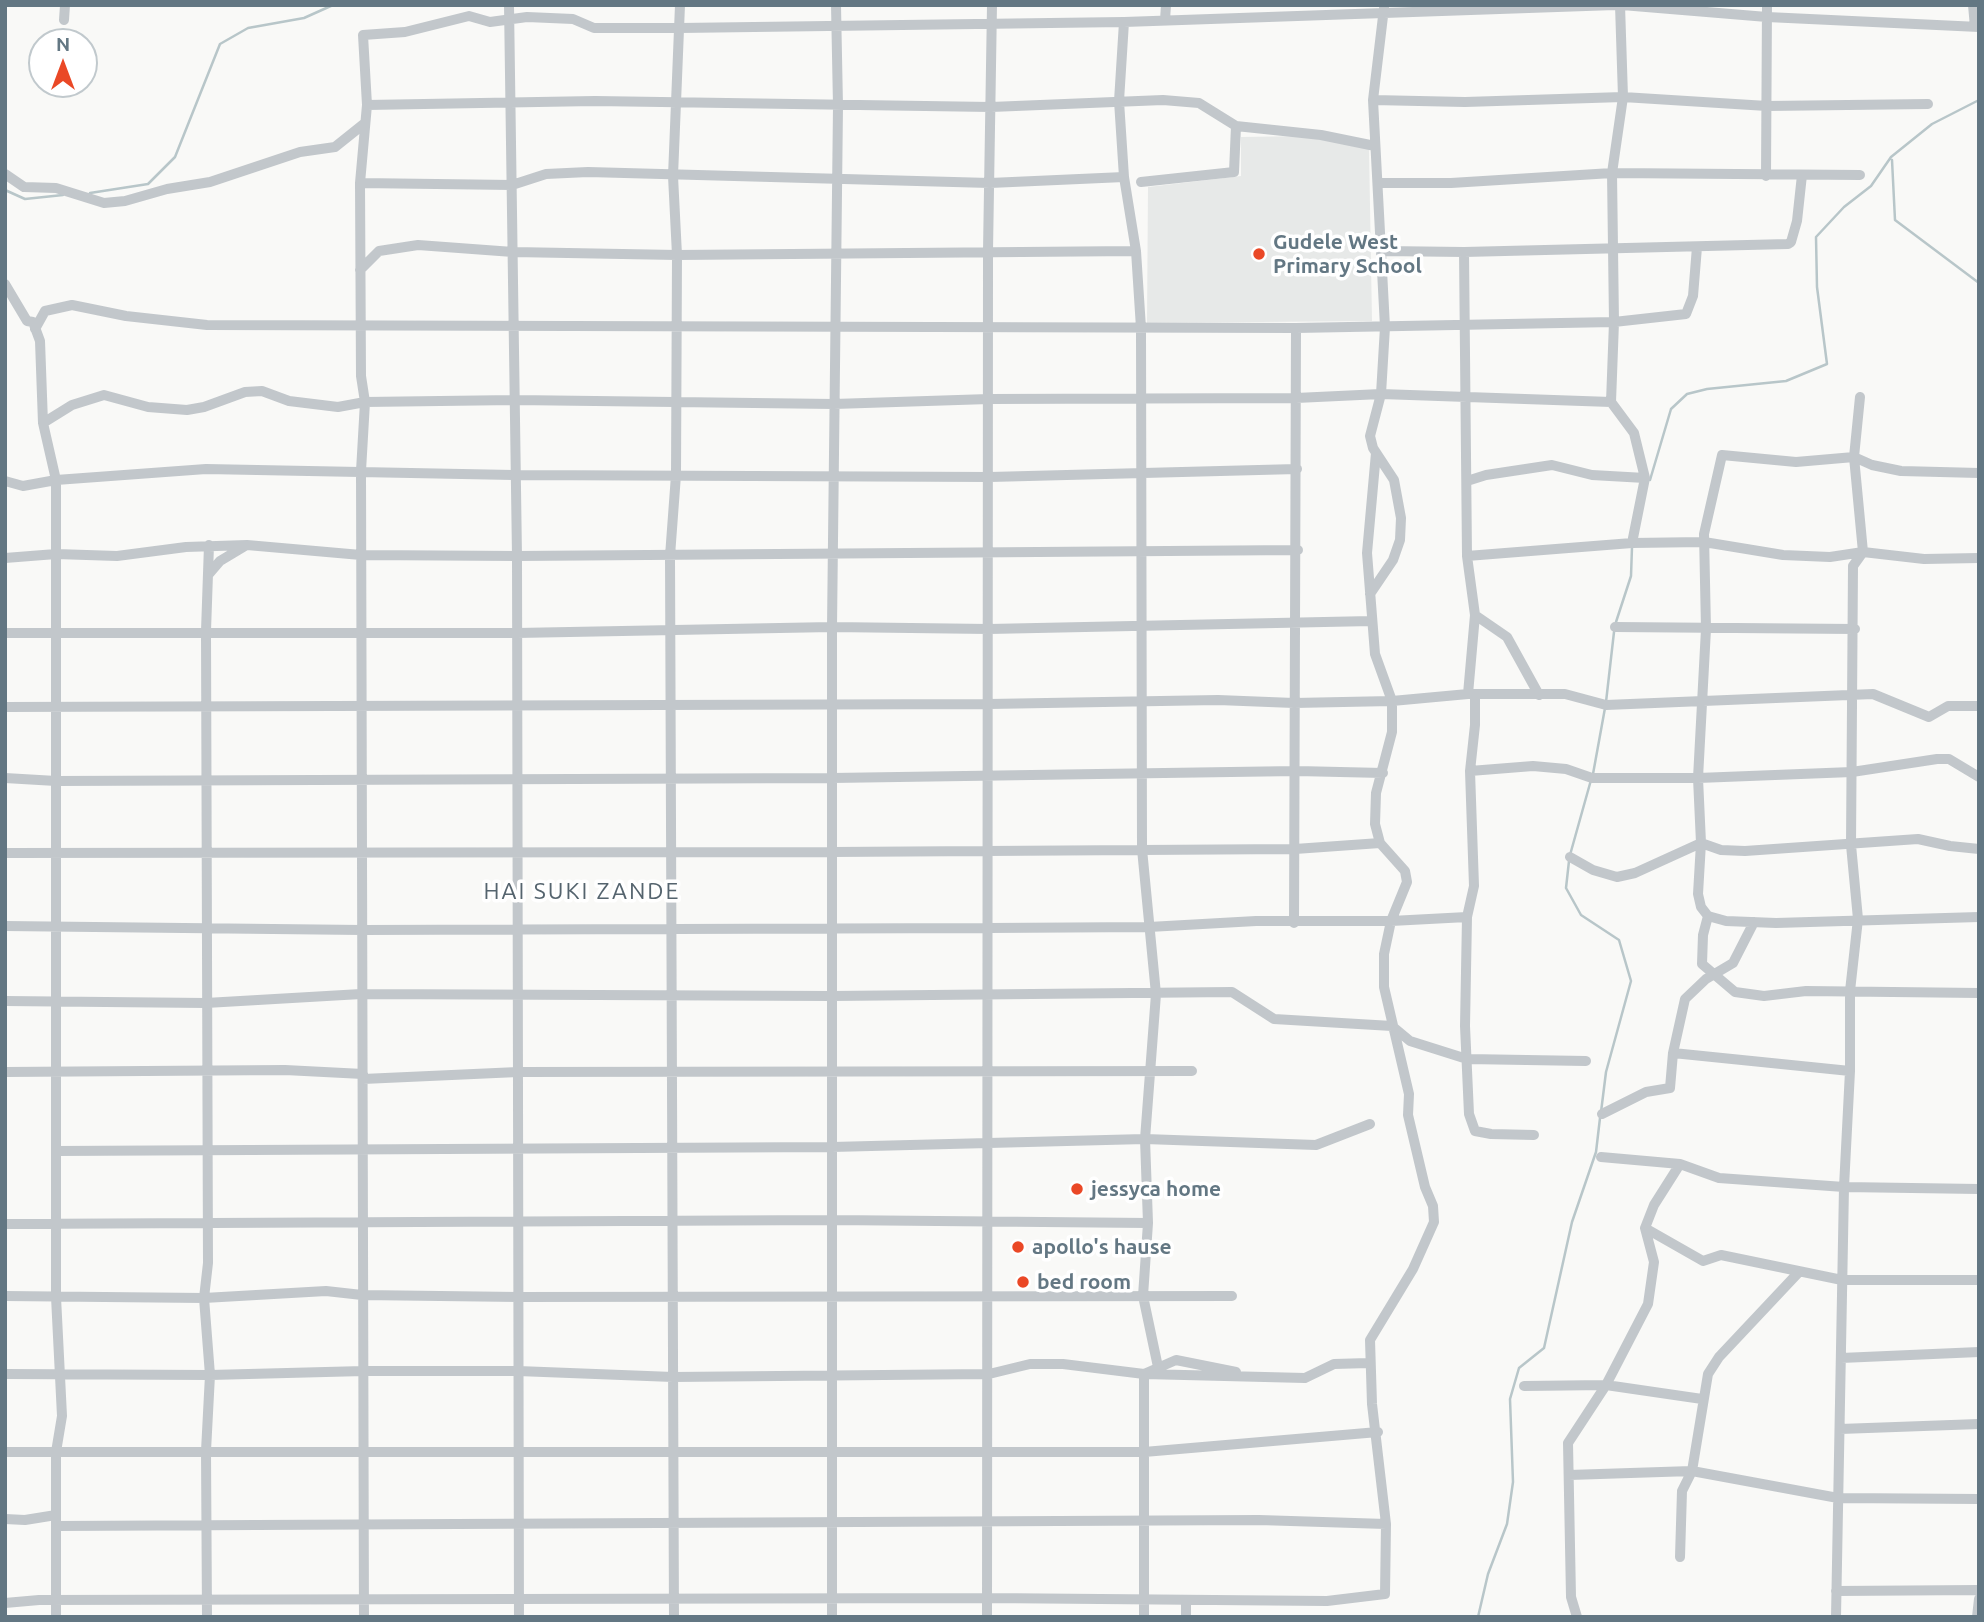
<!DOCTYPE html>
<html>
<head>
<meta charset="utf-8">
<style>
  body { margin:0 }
  #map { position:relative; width:1984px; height:1622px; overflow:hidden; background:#f9f9f7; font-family:Ubuntu,sans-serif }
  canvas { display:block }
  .frame { position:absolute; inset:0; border:7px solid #637783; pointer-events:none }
  .north { position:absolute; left:28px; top:28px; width:70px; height:70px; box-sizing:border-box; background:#fff; border:2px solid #c1c9cd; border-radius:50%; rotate:0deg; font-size:19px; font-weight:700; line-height:28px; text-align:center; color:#637783 }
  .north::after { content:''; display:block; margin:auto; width:24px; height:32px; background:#ea4826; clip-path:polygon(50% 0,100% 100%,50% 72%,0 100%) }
</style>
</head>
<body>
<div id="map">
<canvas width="1984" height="1622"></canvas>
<div class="frame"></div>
<div class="north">N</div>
</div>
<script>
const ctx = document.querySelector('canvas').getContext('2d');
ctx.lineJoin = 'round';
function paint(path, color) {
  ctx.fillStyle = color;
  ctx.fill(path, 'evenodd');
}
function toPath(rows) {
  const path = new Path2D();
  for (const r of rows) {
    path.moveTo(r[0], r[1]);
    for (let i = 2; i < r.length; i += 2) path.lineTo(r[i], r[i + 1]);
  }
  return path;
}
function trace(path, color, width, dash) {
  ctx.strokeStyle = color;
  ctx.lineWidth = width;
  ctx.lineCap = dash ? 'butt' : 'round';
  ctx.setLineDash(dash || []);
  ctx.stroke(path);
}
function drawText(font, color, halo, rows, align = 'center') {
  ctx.font = font + ' Ubuntu,sans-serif';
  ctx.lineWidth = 7;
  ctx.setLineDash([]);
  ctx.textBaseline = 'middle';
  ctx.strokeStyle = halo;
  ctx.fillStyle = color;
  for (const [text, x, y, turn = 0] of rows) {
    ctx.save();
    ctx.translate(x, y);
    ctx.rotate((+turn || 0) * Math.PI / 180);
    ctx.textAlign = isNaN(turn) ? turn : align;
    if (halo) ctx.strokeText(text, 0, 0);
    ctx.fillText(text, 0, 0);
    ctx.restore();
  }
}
const built = toPath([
  [1304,136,1369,148,1372,321,1147,323,1148,187,1241,176,1241,137]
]);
const stream = toPath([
  [1892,160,1895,220,1979,283],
  [5,190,25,199,63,195],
  [90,193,148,184,175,157,220,44,248,28,304,18,333,5],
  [1650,480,1671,409,1687,394,1707,389,1786,381,1827,364,1817,287,1816,237,1844,207,1871,186,1891,157,1932,124,1979,100],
  [1616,622,1631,576,1632,547],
  [1606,702,1614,632],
  [1593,774,1605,708],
  [1570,855,1591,780],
  [1569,861,1566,888,1581,915,1619,940,1631,981,1606,1072,1601,1112],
  [1478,1617,1488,1574,1507,1524,1513,1482,1510,1399,1519,1368,1544,1348,1572,1222,1596,1152,1600,1118]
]);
const minor = toPath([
  [509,5,517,556,519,1617],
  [1620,5,1623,97,1612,173,1614,322,1611,402,1634,433,1645,478,1632,543],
  [1622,5,1767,17,1979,27],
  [1973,5,1975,27],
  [64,20,65,5],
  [1165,20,1166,5],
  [1373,100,1465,102,1623,97,1767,106,1928,104],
  [367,105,595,101,991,107,1163,100,1199,103,1236,126,1321,135,1375,146],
  [5,174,24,187,56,188,104,203,125,201,167,189,210,182,300,152,335,147,365,123],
  [1766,176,1767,5],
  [1141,182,1234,172,1236,126],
  [360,183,512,185,546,174,588,172,990,183,1124,177],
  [1378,183,1451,183,1612,173,1860,175],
  [1383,251,1464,252,1788,244,1791,242,1797,221,1802,175],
  [1464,252,1467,556,1475,615,1468,694],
  [360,270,379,251,418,245,513,252,677,255,1136,251],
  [5,284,27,321,33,322,40,341,43,423,56,480,56,1297,62,1416,56,1452,56,1617],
  [35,329,45,311,72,305,126,316,207,325,1296,328,1614,322,1686,314,1693,296,1697,247],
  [43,423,72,405,104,395,148,407,187,410,204,407,245,392,262,391,289,401,338,407,365,402,515,400,834,404,989,399,1296,398,1381,394,1611,402],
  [1979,473,1901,471,1872,465,1854,457,1796,462,1722,455,1704,534,1706,629,1698,778,1701,843,1698,894,1701,907,1708,916,1726,921,1776,923,1979,917],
  [5,481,23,486,56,480,206,469,513,475,990,477,1297,469],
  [1467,481,1486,475,1552,465,1592,475,1645,478],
  [1467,556,1632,543,1704,542,1783,555,1830,557,1863,552,1924,559,1979,558],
  [5,558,56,554,117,556,186,547,247,545,361,555,517,556,1298,550],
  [208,575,220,561,245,546],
  [1370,594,1393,560,1400,540,1401,518,1394,480,1373,448,1370,436,1381,394,1385,327,1373,100,1384,8],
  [1475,615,1507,637,1539,695],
  [1615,627,1855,629],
  [5,633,517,633,832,627,989,629,1372,621],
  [1475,694,1475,725,1470,771,1474,886,1467,917,1465,1026,1469,1114,1475,1131,1491,1134,1534,1135],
  [5,707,989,704,1218,700,1294,703,1392,701,1468,694,1565,694,1606,705,1873,694,1929,717,1948,706,1979,706],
  [1470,771,1533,766,1566,769,1592,778,1698,778,1852,772,1937,759,1949,759,1979,777],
  [5,778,56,781,832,778,1297,771,1383,773],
  [5,853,832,852,1295,849,1380,843],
  [1570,857,1593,870,1617,877,1635,873,1701,843,1721,850,1745,851,1918,839,1950,846,1979,849],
  [1708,916,1703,935,1702,964,1735,992,1764,996,1806,991,1979,993],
  [1294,923,1296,328],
  [5,926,362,930,989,928,1149,927,1256,921,1391,921,1467,917],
  [5,1001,206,1003,361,994,832,996,1232,992,1274,1019,1392,1026,1410,1041,1467,1059,1586,1061],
  [1673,1053,1850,1071],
  [5,1072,285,1070,363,1074],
  [363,1079,518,1072,1192,1071],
  [1602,1114,1646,1092,1670,1088,1673,1053,1685,999,1706,979,1733,963,1754,922],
  [56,1151,832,1147,1145,1139,1316,1145,1370,1124],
  [1601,1157,1680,1164,1719,1178,1844,1187,1979,1189],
  [1148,1223,1143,1296,1158,1367],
  [5,1224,832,1220,1148,1223,1145,1139,1156,994,1142,849,1141,328,1136,251,1124,177,1119,101,1124,22],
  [1645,1228,1703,1261,1721,1255,1842,1280,1979,1280],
  [5,1296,204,1298,326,1291,362,1295,518,1297,1232,1296],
  [1841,1358,1979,1352],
  [5,1374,210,1375,364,1371,518,1371,673,1377,989,1374,1030,1364,1063,1364,1144,1374,1305,1378,1334,1364,1369,1363],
  [1524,1386,1606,1385,1702,1399],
  [1840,1429,1979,1424],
  [5,1452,1144,1452,1378,1432],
  [1569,1475,1692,1471,1838,1498,1979,1499],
  [5,1519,25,1520,56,1515],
  [56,1526,1259,1520,1386,1524],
  [1680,1557,1682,1491,1692,1471,1708,1374,1719,1357,1798,1273],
  [1836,1591,1979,1590],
  [5,1603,39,1600,987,1598,1327,1601,1385,1594,1386,1524,1372,1404,1370,1340,1413,1269,1434,1222,1433,1206,1425,1187,1408,1115,1409,1094,1384,987,1384,954,1391,921,1407,882,1405,871,1380,843,1375,824,1376,793,1392,732,1392,701,1375,654,1367,553,1376,453],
  [207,1617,206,1451,210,1375,204,1298,208,1263,206,631,209,545],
  [364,1617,361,471,365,402,361,376,360,183,367,105,363,35,405,32,469,16,490,22,527,17,573,19,594,28,680,28,1124,22,1615,5],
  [674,1617,670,556,676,475,677,255,673,176,680,5],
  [832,1617,832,627,838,106,836,5],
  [987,1617,988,251,992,5],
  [1144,1617,1144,1374,1176,1360,1236,1372],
  [1186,1617,1186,1600],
  [1577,1617,1571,1597,1568,1443,1606,1385,1648,1304,1654,1262,1645,1228,1654,1205,1680,1164],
  [1836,1617,1844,1187,1850,1071,1850,991,1858,919,1851,845,1853,566,1863,552,1854,457,1860,397],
  [1977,1617,1979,1599]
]);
const markers = [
  [1259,254,7,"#ea4826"],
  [1077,1189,7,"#ea4826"],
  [1018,1247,7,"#ea4826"],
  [1023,1282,7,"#ea4826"]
];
const poiNames = [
  ["Gudele West",1273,242],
  ["Primary School",1273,266],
  ["jessyca home",1091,1189],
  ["apollo's hause",1032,1247],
  ["bed room",1037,1282]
];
const neighbourhoodNames = [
  ["HAI SUKI ZANDE",582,891]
];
paint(built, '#e7e9e8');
trace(stream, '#b8c6c9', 2.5);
trace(minor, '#c2c7cb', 10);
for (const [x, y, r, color] of markers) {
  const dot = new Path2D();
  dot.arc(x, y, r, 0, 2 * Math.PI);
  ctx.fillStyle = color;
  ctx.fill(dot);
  trace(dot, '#fff', 2.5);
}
drawText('bold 21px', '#637783', '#fff', poiNames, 'left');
ctx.letterSpacing = '2px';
drawText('23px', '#55646e', '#fff', neighbourhoodNames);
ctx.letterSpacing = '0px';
</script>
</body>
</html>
